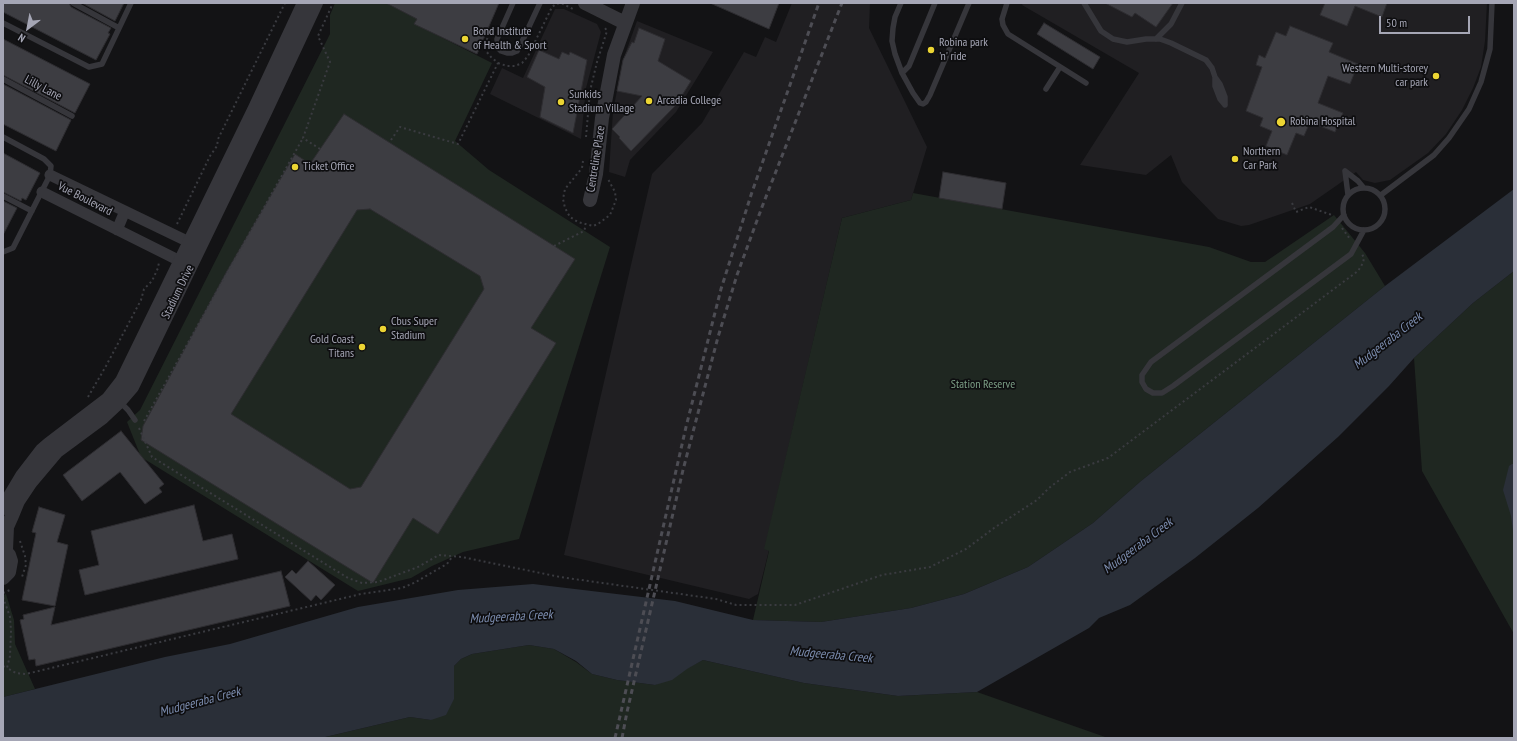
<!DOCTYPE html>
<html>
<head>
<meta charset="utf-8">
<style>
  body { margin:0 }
  #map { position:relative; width:1517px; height:741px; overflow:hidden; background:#131315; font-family:"PT Sans Narrow",sans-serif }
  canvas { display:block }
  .frame { position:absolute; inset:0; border:4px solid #a5a6b5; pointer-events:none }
  .north { position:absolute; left:8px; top:8px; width:40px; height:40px; -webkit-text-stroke:3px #0e0e10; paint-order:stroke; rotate:212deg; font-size:11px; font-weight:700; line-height:16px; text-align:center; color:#a5a6b5 }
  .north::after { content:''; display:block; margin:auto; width:14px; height:18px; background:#a5a6b5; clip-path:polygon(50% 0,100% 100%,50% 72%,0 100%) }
  .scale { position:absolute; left:1379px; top:16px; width:91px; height:18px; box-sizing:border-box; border:2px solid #a5a6b5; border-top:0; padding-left:5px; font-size:12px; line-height:14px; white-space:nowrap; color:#a5a6b5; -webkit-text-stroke:3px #0e0e10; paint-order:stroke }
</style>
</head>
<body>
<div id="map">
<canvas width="1517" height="741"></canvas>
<div class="frame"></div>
<div class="north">N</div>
<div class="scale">50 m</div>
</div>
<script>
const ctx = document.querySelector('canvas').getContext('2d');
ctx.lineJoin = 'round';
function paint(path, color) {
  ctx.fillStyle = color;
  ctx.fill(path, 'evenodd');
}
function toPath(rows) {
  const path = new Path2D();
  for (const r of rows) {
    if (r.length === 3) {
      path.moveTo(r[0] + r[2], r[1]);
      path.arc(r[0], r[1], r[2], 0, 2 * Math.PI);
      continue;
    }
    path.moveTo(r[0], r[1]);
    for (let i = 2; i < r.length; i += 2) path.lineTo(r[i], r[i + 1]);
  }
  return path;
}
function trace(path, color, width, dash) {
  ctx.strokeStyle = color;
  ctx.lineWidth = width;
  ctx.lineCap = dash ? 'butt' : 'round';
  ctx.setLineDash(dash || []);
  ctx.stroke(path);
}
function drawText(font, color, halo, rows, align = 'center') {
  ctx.font = font + ' "PT Sans Narrow",sans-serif';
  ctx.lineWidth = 3.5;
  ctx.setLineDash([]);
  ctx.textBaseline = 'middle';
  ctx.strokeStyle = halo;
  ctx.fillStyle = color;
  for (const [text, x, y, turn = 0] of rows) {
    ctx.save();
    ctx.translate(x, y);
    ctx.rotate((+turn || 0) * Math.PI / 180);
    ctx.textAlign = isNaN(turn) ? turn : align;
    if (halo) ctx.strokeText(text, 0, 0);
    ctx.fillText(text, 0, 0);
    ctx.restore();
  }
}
const built = toPath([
  [792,3,870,3,869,28,927,147,911,200,842,218,765,548,769,550,758,594,749,599,564,555,652,174,702,123,744,52,756,57,765,37,776,42],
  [1023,3,1487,3,1485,41,1481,67,1473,88,1462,110,1446,134,1428,153,1390,180,1375,183,1363,180,1356,172,1310,204,1249,225,1241,226,1218,219,1182,182,1171,155,1146,175,1080,165,1139,73,1022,5],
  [555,9,564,9,597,24,601,32,586,88,581,139,490,94,502,68,523,78],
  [637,21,713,52,676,112,630,160,625,177,609,172,613,111,623,60]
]);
const green = toPath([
  [335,3,386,3,417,19,415,24,492,63,455,141,489,170,610,247,519,539,463,552,432,566,411,578,358,591,141,457,127,422,140,410,330,34,330,15],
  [913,193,1209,247,1251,262,1265,262,1334,215,1365,253,1385,286,1141,481,1093,523,1028,567,964,594,911,608,821,622,753,620,769,551,764,549,842,218,911,200],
  [1514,271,1514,634,1422,471,1414,358,1473,303],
  [6,594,14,620,15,644,35,689,3,697,3,595],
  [529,645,554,649,576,662,592,674,617,680,655,685,703,660,804,683,898,696,977,692,1108,738,321,738,410,717,431,720,453,683,454,666,461,659,472,654]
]);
const water = toPath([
  [1514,189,1514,271,1473,303,1414,358,1389,386,1338,437,1258,508,1195,558,1130,605,1099,618,1089,628,977,692,898,696,804,683,703,660,687,669,672,680,655,685,617,680,592,674,576,661,554,649,529,645,472,654,461,659,454,666,454,699,446,715,431,720,410,717,321,738,3,738,3,697,165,657,230,644,358,607,458,590,533,584,675,601,753,620,821,622,911,608,964,594,1028,567,1093,523,1141,481,1385,286],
  [1512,464,1514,464,1514,539,1511,516,1503,490,1509,466]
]);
const building = toPath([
  [3,3,69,3,71,7,111,28,108,33,110,34,96,60,3,12,3,3],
  [82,3,124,3,115,21,82,3],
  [386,3,499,3,477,54,414,24,417,19,386,3],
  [710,3,779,3,769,29,710,3],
  [1105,3,1173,3,1156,27,1135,13,1132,17,1105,3],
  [1325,3,1387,3,1382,17,1355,6,1347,26,1320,15,1325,3],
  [1044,23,1100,57,1093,69,1037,34,1044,23],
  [1290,26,1333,43,1329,52,1358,64,1350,84,1328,76,1318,103,1343,113,1335,132,1310,122,1304,136,1296,133,1287,155,1266,146,1272,131,1260,126,1263,118,1246,111,1262,67,1256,65,1259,55,1265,58,1276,32,1286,36,1290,26],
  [639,28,665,39,658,61,691,81,676,105,631,151,619,138,620,137,612,129,642,96,617,91,623,60,632,42,634,43,639,28],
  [3,39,90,84,75,113,3,75,3,39],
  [539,50,559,59,562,52,569,55,570,52,587,60,573,133,540,117,545,87,527,77,539,50],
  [3,84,71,120,56,151,3,124,3,84],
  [344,114,575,259,531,328,556,343,438,534,413,518,373,583,141,440,143,426,227,271,295,154,310,164,344,114],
  [370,209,480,276,484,289,361,487,350,489,231,414,357,210,370,209],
  [3,153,40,173,26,200,22,198,21,201,3,192,3,153],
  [943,172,1006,183,1002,209,939,198,943,172],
  [3,201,17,208,3,235,3,201],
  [121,431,164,484,159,488,162,492,145,504,120,472,82,501,63,475,121,431],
  [194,505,203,541,232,534,238,559,85,595,79,570,99,565,91,531,194,505],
  [39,507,65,515,57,542,68,545,55,606,22,600,36,533,32,532,39,507],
  [308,561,335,585,321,600,316,595,311,601,285,577,292,570,296,574,308,561],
  [281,571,290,606,36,666,35,659,29,660,20,620,24,619,23,615,55,607,51,625,281,571]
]);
const path = toPath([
  [498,63,507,66,515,66,522,63,528,56,552,7,556,4,561,3,573,9],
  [586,137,590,91,597,62,607,31,605,28],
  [391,140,400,127,458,144,498,63,491,57,486,51,485,44,488,37],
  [320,149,303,138,330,62,318,36,333,3],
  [583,161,582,168,565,189,563,199,565,208,570,217,578,222,593,226,598,224,610,215,616,200,615,192,608,179],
  [1292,203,1296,212,1309,207,1332,215],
  [177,224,210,156,217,146,218,139,285,3],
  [1342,228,1350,239],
  [554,246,584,231,586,225],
  [88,397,106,366,141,300,144,289,152,281,158,268,159,262],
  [144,421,303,138],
  [139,428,152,457,348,578,362,583,378,582,418,567,439,555,462,557,560,577,716,599,736,605,795,605,882,575,930,567,966,549,994,528,1037,500,1049,488,1070,472,1108,458,1358,271,1363,263,1364,258,1362,254],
  [20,541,25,556,26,565,22,577],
  [3,593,10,590],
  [3,597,10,617,11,631,10,656,7,668,16,673,26,674,361,594,402,588,416,582,431,573,447,564,452,557],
  [3,666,7,668]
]);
const service = toPath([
  [73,3,119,28],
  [513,3,497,39,498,48,501,51,507,53,512,53,517,51,520,46,540,3],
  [901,3,895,17,893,28,892,41,895,54,902,73,913,93,920,103,923,104,926,102,930,95,969,3],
  [1007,3,1002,19,1003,25,1008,34,1086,83],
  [1084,3,1101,31,1113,39,1127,42,1146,39,1160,39,1171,43,1206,60,1212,68,1215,77,1215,86,1220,99,1225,105],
  [3,23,89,67,102,64,131,3],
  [1156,39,1171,24,1182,3],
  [902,73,909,66,935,3],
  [1215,77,1220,84,1225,97,1225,105],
  [3,79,72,116],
  [1046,89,1060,67],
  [3,137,44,159,51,166,50,175,13,248,3,252],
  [1345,171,1358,181,1363,187],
  [1345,171,1348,195],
  [1364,209,21],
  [1381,195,1434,155,1449,138,1469,109,1481,82,1490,49,1492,3],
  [3,196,32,211],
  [1344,215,1333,227,1151,362,1142,375,1142,382,1146,389,1153,393,1162,393,1173,386,1347,257,1351,254,1364,230],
  [119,401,128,410,135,420]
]);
const minor = toPath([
  [50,175,191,243],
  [42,192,188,265],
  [117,230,125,211]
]);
const tertiary = toPath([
  [585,3,625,23],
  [590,200,596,174,602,118,614,55,633,3],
  [3,508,22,476,42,450,49,444,108,399,122,381,255,108,304,3],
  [3,548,9,555,11,561,9,572,3,578],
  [6,550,7,527,11,518,18,501,30,483,57,451,103,417,119,402,132,387,265,112,316,3]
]);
const rail = toPath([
  [615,738,686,427,721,289,752,192,819,3],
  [622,738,627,712,683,470,718,337,737,275,762,207,842,3]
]);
const markers = [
  [465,39,4,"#ecd533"],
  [931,50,4,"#ecd533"],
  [1436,76,4,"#ecd533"],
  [649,101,4,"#ecd533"],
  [561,102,4,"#ecd533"],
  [1281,122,5,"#ecd533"],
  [1235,159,4,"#ecd533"],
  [295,167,4,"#ecd533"],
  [383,329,4,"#ecd533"],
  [362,347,4,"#ecd533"]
];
const poiNames = [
  ["Bond Institute",473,32],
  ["of Health & Sport",473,46],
  ["Robina park",939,43],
  ["'n' ride",939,57],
  ["Western Multi-storey",1428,69,"right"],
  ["car park",1428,83,"right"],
  ["Sunkids",569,95],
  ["Stadium Village",569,109],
  ["Arcadia College",657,101],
  ["Robina Hospital",1290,122],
  ["Northern",1243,152],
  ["Car Park",1243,166],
  ["Ticket Office",303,167],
  ["Cbus Super",391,322],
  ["Stadium",391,336],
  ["Gold Coast",354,340,"right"],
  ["Titans",354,354,"right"]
];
const streetNames = [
  ["Lilly Lane",43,88,28],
  ["Centreline Place",596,159,-81],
  ["Vue Boulevard",85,199,27],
  ["Stadium Drive",178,292,-64]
];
const parkNames = [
  ["Station Reserve",983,385]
];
const waterNames = [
  ["Mudgeeraba Creek",1388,341,-38],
  ["Mudgeeraba Creek",1138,546,-37],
  ["Mudgeeraba Creek",511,617,-3],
  ["Mudgeeraba Creek",831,655,5],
  ["Mudgeeraba Creek",200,702,-15]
];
paint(built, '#201f22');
paint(green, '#1f2721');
paint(water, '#2a2f38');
paint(building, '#3d3d42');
trace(building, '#2e2d31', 1);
trace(path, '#3a3b40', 2, [2, 3]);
trace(service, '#36363b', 5.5);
trace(minor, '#36363b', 11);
trace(tertiary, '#36363b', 14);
trace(rail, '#4d4d54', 3, [5, 4]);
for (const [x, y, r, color] of markers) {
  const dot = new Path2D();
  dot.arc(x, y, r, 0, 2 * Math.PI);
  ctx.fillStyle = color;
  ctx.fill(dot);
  trace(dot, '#0e0e10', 1.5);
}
drawText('12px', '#a5a6b5', '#0e0e10', poiNames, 'left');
drawText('12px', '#a5a6b5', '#0e0e10', streetNames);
drawText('12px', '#7c9f86', '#0e0e10', parkNames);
drawText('italic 13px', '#7c8daf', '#0e0e10', waterNames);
</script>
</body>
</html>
